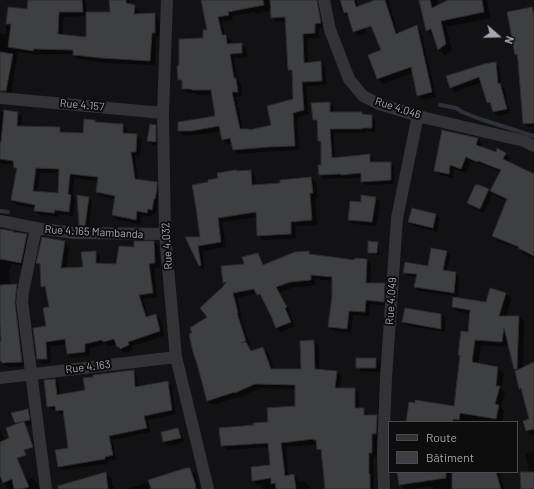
<!DOCTYPE html>
<html>
<head>
<meta charset="utf-8">
<style>
  body { margin:0 }
  #map { position:relative; width:534px; height:489px; overflow:hidden; background:#121113; font-family:Barlow,sans-serif }
  canvas { display:block }
  .legend { position:absolute; left:388px; top:421px; width:130px; height:52px; box-sizing:border-box; background:#0d0d0e; border:1px solid #494a50; margin:0; padding:5px 7px; list-style:none; font-size:12px; color:#a4a6b2 }
  .legend li { display:flex; align-items:center; gap:8px; height:20px }
  .legend b { width:20px; border:1px solid #494a50 }
  .north { position:absolute; left:478px; top:16px; width:40px; height:40px; -webkit-text-stroke:3px #0d0d0e; paint-order:stroke; rotate:110deg; font-size:11px; font-weight:700; line-height:16px; text-align:center; color:#a4a6b2 }
  .north::after { content:''; display:block; margin:auto; width:14px; height:18px; background:#a4a6b2; clip-path:polygon(50% 0,100% 100%,50% 72%,0 100%) }
</style>
</head>
<body>
<div id="map">
<canvas width="534" height="489"></canvas>
<ul class="legend">
<li><b style="height:5px;background:#333337"></b>Route</li>
<li><b style="height:11px;background:#3e3f43"></b>Bâtiment</li>
</ul>
<div class="north">N</div>
</div>
<script>
const ctx = document.querySelector('canvas').getContext('2d');
ctx.lineJoin = 'round';
function paint(path, color) {
  ctx.fillStyle = color;
  ctx.fill(path, 'evenodd');
}
function toPath(rows) {
  const path = new Path2D();
  for (const r of rows) {
    path.moveTo(r[0], r[1]);
    for (let i = 2; i < r.length; i += 2) path.lineTo(r[i], r[i + 1]);
  }
  return path;
}
function trace(path, color, width, dash) {
  ctx.strokeStyle = color;
  ctx.lineWidth = width;
  ctx.lineCap = dash ? 'butt' : 'round';
  ctx.setLineDash(dash || []);
  ctx.stroke(path);
}
function drawText(font, color, halo, rows, align = 'center') {
  ctx.font = font + ' Barlow,sans-serif';
  ctx.lineWidth = 4;
  ctx.setLineDash([]);
  ctx.textBaseline = 'middle';
  ctx.strokeStyle = halo;
  ctx.fillStyle = color;
  for (const [text, x, y, turn = 0] of rows) {
    ctx.save();
    ctx.translate(x, y);
    ctx.rotate((+turn || 0) * Math.PI / 180);
    ctx.textAlign = isNaN(turn) ? turn : align;
    if (halo) ctx.strokeText(text, 0, 0);
    ctx.fillText(text, 0, 0);
    ctx.restore();
  }
}
const shadow = toPath([
  [29,0,85,0,87,13,111,13,110,0,129,0,130,5,134,6,139,11,139,15,154,14,159,19,160,37,156,37,155,65,107,63,78,59,74,54,38,54,38,55,18,52,11,95,0,93,0,33,6,34,9,8,28,10],
  [87,16,87,38,62,35,63,17],
  [202,0,320,0,325,27,319,28,319,38,307,38,308,63,320,62,325,67,326,85,306,86,309,114,297,117,299,150,274,151,238,154,234,150,232,143,227,144,223,139,221,131,196,135,183,135,179,131,216,117,213,94,197,95,195,93,188,93,183,89,183,84,179,80,204,39,208,31],
  [271,10,272,17,276,22,286,21,289,70,293,73,294,100,272,125,250,131,243,130,236,97,242,96,241,84,238,81,234,58,247,57,246,48,241,44,231,44,231,40,226,36,225,36,222,21,233,20,232,16,255,12,257,14],
  [338,0,356,0,367,33,359,36,354,31,350,17,341,10],
  [374,0,388,0,398,34,416,26,421,31,436,97,423,100,418,95,413,72,383,84,378,79,371,62,384,58],
  [420,0,437,0,438,6,451,0,487,0,490,18,446,27,452,50,445,56,439,50,434,36,433,36,427,30],
  [496,63,500,68,501,86,504,88,510,113,498,116,494,112,493,107,488,102,482,82,455,92,450,87],
  [534,73,534,127,528,127,524,123],
  [329,103,333,107,334,113,362,113,363,115,371,115,375,120,375,132,366,131,366,133,334,133,335,159,369,155,373,159,373,163,390,163,394,167,394,184,366,185,362,181,362,177,346,179,344,178,324,179,320,175,322,166,322,143,319,140,318,124,314,120],
  [0,112,18,113,22,117,21,127,60,128,65,133,84,134,95,121,97,123,123,125,127,129,127,134,136,135,141,139,140,157,135,156,138,180,156,183,161,188,160,204,158,203,156,214,152,213,151,217,142,215,140,224,118,220,113,215,115,199,101,196,97,192,98,181,74,178,73,198,75,200,73,216,59,214,59,217,40,215,35,211,35,208,17,205,12,200,17,170,15,168,14,165,0,163],
  [40,173,60,173,59,194,37,192],
  [155,126,160,130,160,146,152,145,148,140],
  [477,139,482,143,481,148,496,154,505,154,510,158,508,163,533,175,534,173,534,258,523,253,520,249,498,241,493,236,507,201,496,196,493,193,484,213,473,208,468,203,488,190,491,193,501,172,482,164,482,165,471,161,466,173,454,169,453,178,440,175,436,171],
  [251,171,255,176,256,186,281,184,311,178,316,183,318,197,315,198,317,225,295,226,296,238,263,240,258,235,257,217,222,222,226,247,203,251,204,270,199,265,187,238,201,238,209,183],
  [362,196,376,198,380,203,376,226,353,224,349,220,350,202,362,203],
  [88,198,92,202,89,229,84,229,80,225],
  [412,209,436,215,440,219,437,232,414,226,409,222],
  [0,230,27,235,31,239,25,266,11,264,11,269,9,269,10,286,16,286,21,290,26,366,7,367,1,362,0,362],
  [65,242,69,246,66,269,84,268,95,252,100,256,100,264,117,265,135,248,154,242,159,247,160,267,154,269,157,297,143,299,149,317,156,315,161,320,164,336,132,346,133,350,125,353,118,347,117,344,108,346,106,344,89,348,89,356,72,358,68,354,67,344,50,346,51,363,43,364,38,359,47,327,51,308,46,291,42,286,42,267,38,263],
  [378,243,379,245,379,255,371,254,369,252],
  [308,252,312,256,356,261,367,260,371,264,370,284,385,284,389,289,388,306,370,304,369,316,353,315,351,333,334,331,329,327,333,296,333,281,315,279,315,285,295,287,280,292,290,312,289,312,295,326,281,332,276,328,263,299,262,299,257,293,237,298,242,317,241,318,250,345,248,346,253,352,263,348,268,353,274,370,302,370,314,341,319,346,319,370,336,372,341,376,340,389,354,389,359,394,359,409,363,409,368,414,368,416,376,421,377,457,373,457,374,489,327,489,323,454,318,449,318,444,286,447,288,476,294,475,298,480,299,482,304,481,309,486,309,489,262,489,261,485,258,485,253,480,271,466,269,447,227,450,222,445,255,426,269,423,296,407,296,389,260,388,241,397,240,396,213,405,208,401,208,318,226,285,224,282,258,254,262,259,265,266],
  [447,252,450,255,447,272,456,273,459,277,458,298,487,303,506,293,511,299,506,317,516,319,519,316,524,321,523,368,534,364,534,435,532,436,527,431,524,421,530,419,523,391,520,388,517,371,515,369,508,342,507,347,481,345,478,364,498,368,504,374,501,389,505,393,501,408,504,411,502,422,407,422,416,404,455,408,461,356,459,354,469,333,471,314,459,312,453,307,454,296,419,291,415,287,417,277,408,276,404,272,428,267],
  [441,314,445,319,445,332,408,326,403,322],
  [376,359,380,363,380,372,362,372,357,367],
  [133,371,137,375,138,387,167,382,172,387,176,414,148,420,150,432,112,440,116,459,108,461,109,463,63,470,59,466,69,449,65,414,61,414,57,410,52,410,48,406,55,380,59,384,60,396,86,391],
  [28,410,32,415,33,424,20,427,16,422],
  [177,429,182,434,184,442,168,446,164,442,162,433],
  [0,430,22,474,23,474,28,479,32,478,37,483,39,489,7,489,3,480,0,482],
  [534,450,534,489,522,489,521,472,529,471,525,453,533,453,533,451],
  [190,469,196,475,200,489,127,489],
  [398,472,499,472,504,489,433,489,433,486,413,489,405,489,400,484],
  [106,473,112,479,112,485,115,489,73,489]
]);
const stream = toPath([
  [440,105,456,108,462,112,480,119,534,136],
  [0,211,8,212]
]);
const building = toPath([
  [28,0,82,0,83,12,59,12,58,34,86,37,86,12,110,12,109,0,126,0,126,3,135,5,135,6,134,14,155,13,155,33,152,33,150,61,101,58,73,55,73,50,34,49,33,51,8,47,11,24,6,24,8,7,27,9,28,0],
  [201,0,263,0,264,5,228,12,229,15,218,17,222,35,226,35,227,44,242,43,242,53,230,54,234,78,236,78,238,92,232,92,240,129,249,129,249,130,271,125,267,106,293,99,292,70,288,70,285,17,271,18,270,0,317,0,321,23,315,24,315,33,303,34,304,63,321,61,322,81,302,82,304,110,293,113,295,146,269,147,233,150,230,138,222,140,219,126,191,131,178,131,178,122,215,116,211,90,192,90,191,89,182,89,182,80,178,80,177,66,179,65,179,39,203,38,203,30,207,30,201,0],
  [340,0,354,0,356,7,375,0,385,0,396,34,417,25,432,92,417,96,411,67,377,79,368,55,381,50,371,26,353,32,347,12,344,13,340,0],
  [419,0,430,0,432,8,448,0,482,0,484,12,441,21,446,44,438,50,431,29,426,31,419,0],
  [532,7,534,15,534,123,523,124,518,61,517,54,515,55,507,12,532,7],
  [0,52,13,54,6,91,0,91,0,52],
  [496,62,498,84,500,83,507,109,493,112,490,102,487,103,479,77,450,88,446,76,484,64,496,62],
  [330,102,330,112,362,112,362,114,372,115,372,128,362,128,362,129,330,129,332,158,370,154,370,162,391,162,391,180,361,182,361,173,341,175,341,174,319,175,318,165,321,165,321,141,318,141,317,120,313,120,311,103,330,102],
  [4,110,18,112,17,126,60,127,60,132,83,133,84,119,95,120,95,122,123,124,123,133,137,134,136,152,131,152,135,179,157,182,157,190,155,199,154,199,152,210,148,209,147,213,137,211,136,220,112,215,115,196,96,192,98,177,70,174,68,194,71,195,69,212,55,210,54,213,34,211,35,205,11,200,17,168,14,168,13,161,0,159,0,142,1,142,4,110],
  [36,168,59,169,58,193,33,191,36,168],
  [150,124,156,125,156,142,147,141,150,124],
  [442,130,478,138,476,145,496,152,497,148,506,153,503,159,534,174,534,256,518,248,519,247,492,236,507,199,490,191,501,170,478,161,477,162,466,157,461,169,450,165,449,174,434,171,442,130],
  [236,170,237,171,251,170,252,185,280,183,280,180,311,177,313,193,310,193,312,220,291,222,291,234,257,236,256,212,218,218,221,242,198,246,201,265,199,266,185,237,200,237,196,208,192,185,208,182,208,180,218,178,217,173,236,170],
  [475,185,479,185,489,189,480,209,467,203,475,185],
  [77,195,89,197,85,226,79,226,77,195],
  [361,195,376,197,372,222,348,220,350,201,361,202,361,195],
  [412,208,436,214,433,228,408,222,412,208],
  [0,229,13,231,13,232,27,234,21,263,0,259,0,229],
  [42,237,65,241,61,268,83,267,81,252,96,251,96,263,116,264,119,246,134,247,134,241,154,241,155,263,149,264,153,293,139,295,146,317,156,314,160,331,128,342,129,345,120,349,119,347,117,347,114,339,103,342,102,340,85,344,85,352,67,354,65,339,46,342,47,359,37,359,33,328,46,326,43,308,49,307,45,286,41,287,40,264,36,263,42,237],
  [368,241,378,242,377,253,368,253,368,241],
  [431,248,447,251,443,270,456,272,454,293,414,287,417,274,403,273,405,262,428,266,431,248],
  [309,251,309,254,355,260,355,258,367,259,366,283,385,283,384,302,366,300,365,312,349,311,347,329,328,327,332,296,332,277,311,275,311,280,290,282,276,287,287,307,285,308,291,322,276,328,271,316,260,294,257,295,254,289,233,293,238,313,237,313,246,341,241,343,246,342,251,351,263,347,271,369,301,369,300,341,314,340,315,369,337,371,335,388,355,388,355,408,364,408,364,415,377,415,376,434,372,434,372,453,369,453,369,474,370,474,370,489,325,489,321,449,317,450,316,440,313,440,313,439,281,443,285,476,294,474,296,489,276,489,275,483,271,484,271,478,252,481,251,467,270,465,268,443,221,446,219,428,254,425,253,423,268,422,267,408,295,406,295,385,255,384,235,393,235,392,207,401,197,364,193,352,189,334,192,333,190,328,207,317,200,308,218,291,223,287,223,286,227,282,223,283,221,266,244,264,242,257,258,253,263,265,295,252,309,251],
  [17,284,15,303,22,362,2,363,1,361,0,361,0,341,1,341,0,324,0,285,17,284],
  [490,288,506,293,499,316,519,316,517,369,514,369,504,328,502,342,475,340,472,362,498,367,496,386,500,386,495,404,499,405,496,419,460,413,459,420,453,419,453,422,406,422,409,402,415,403,415,400,454,406,460,355,458,355,461,331,468,332,470,310,452,307,453,297,486,302,490,288],
  [405,308,441,314,441,329,402,322,405,308],
  [356,358,376,358,376,368,356,368,356,358],
  [534,362,534,429,526,431,523,421,529,419,521,388,519,389,515,371,534,362],
  [134,370,135,387,168,381,172,410,144,416,147,428,109,436,113,455,105,457,105,459,58,467,55,450,68,448,63,410,56,411,55,406,47,407,44,380,55,379,57,395,85,390,83,378,93,377,93,375,134,370],
  [28,409,30,420,15,423,11,413,28,409],
  [24,421,33,447,24,450,26,455,17,458,29,487,21,489,14,489,12,479,3,483,0,476,0,442,9,438,6,428,24,421],
  [178,428,181,438,163,442,161,432,178,428],
  [186,468,190,468,196,486,195,486,196,489,151,489,148,480,186,468],
  [106,472,108,489,58,489,58,486,106,472],
  [397,472,446,472,446,478,399,485,397,472],
  [452,472,496,472,501,489,452,489,452,472],
  [520,472,534,472,534,489,521,489,520,472]
]);
const minor = toPath([
  [167,0,163,113,165,234,176,357,208,489],
  [324,0,330,30,349,79,363,96,379,104,426,118,524,141,534,146],
  [0,98,163,113],
  [0,221,36,228,73,233,165,234],
  [36,228,23,292,22,302,46,489],
  [0,378,176,357],
  [384,489,383,455,386,378,397,218,418,115]
]);
const streetNames = [
  ["Rue 4.157",82,105,5],
  ["Rue 4.046",398,108,18],
  ["Rue 4.165 Mambanda",94,232,3],
  ["Rue 4.032",167,246,-94],
  ["Rue 4.049",391,301,-86],
  ["Rue 4.163",88,367,-7]
];
paint(shadow, '#0007');
trace(stream, '#2c323a', 4);
paint(building, '#3e3f43');
trace(building, '#2c2c2f', 1);
trace(minor, '#333337', 12);
drawText('11px', '#a4a6b2', '#0d0d0e', streetNames);
</script>
</body>
</html>
